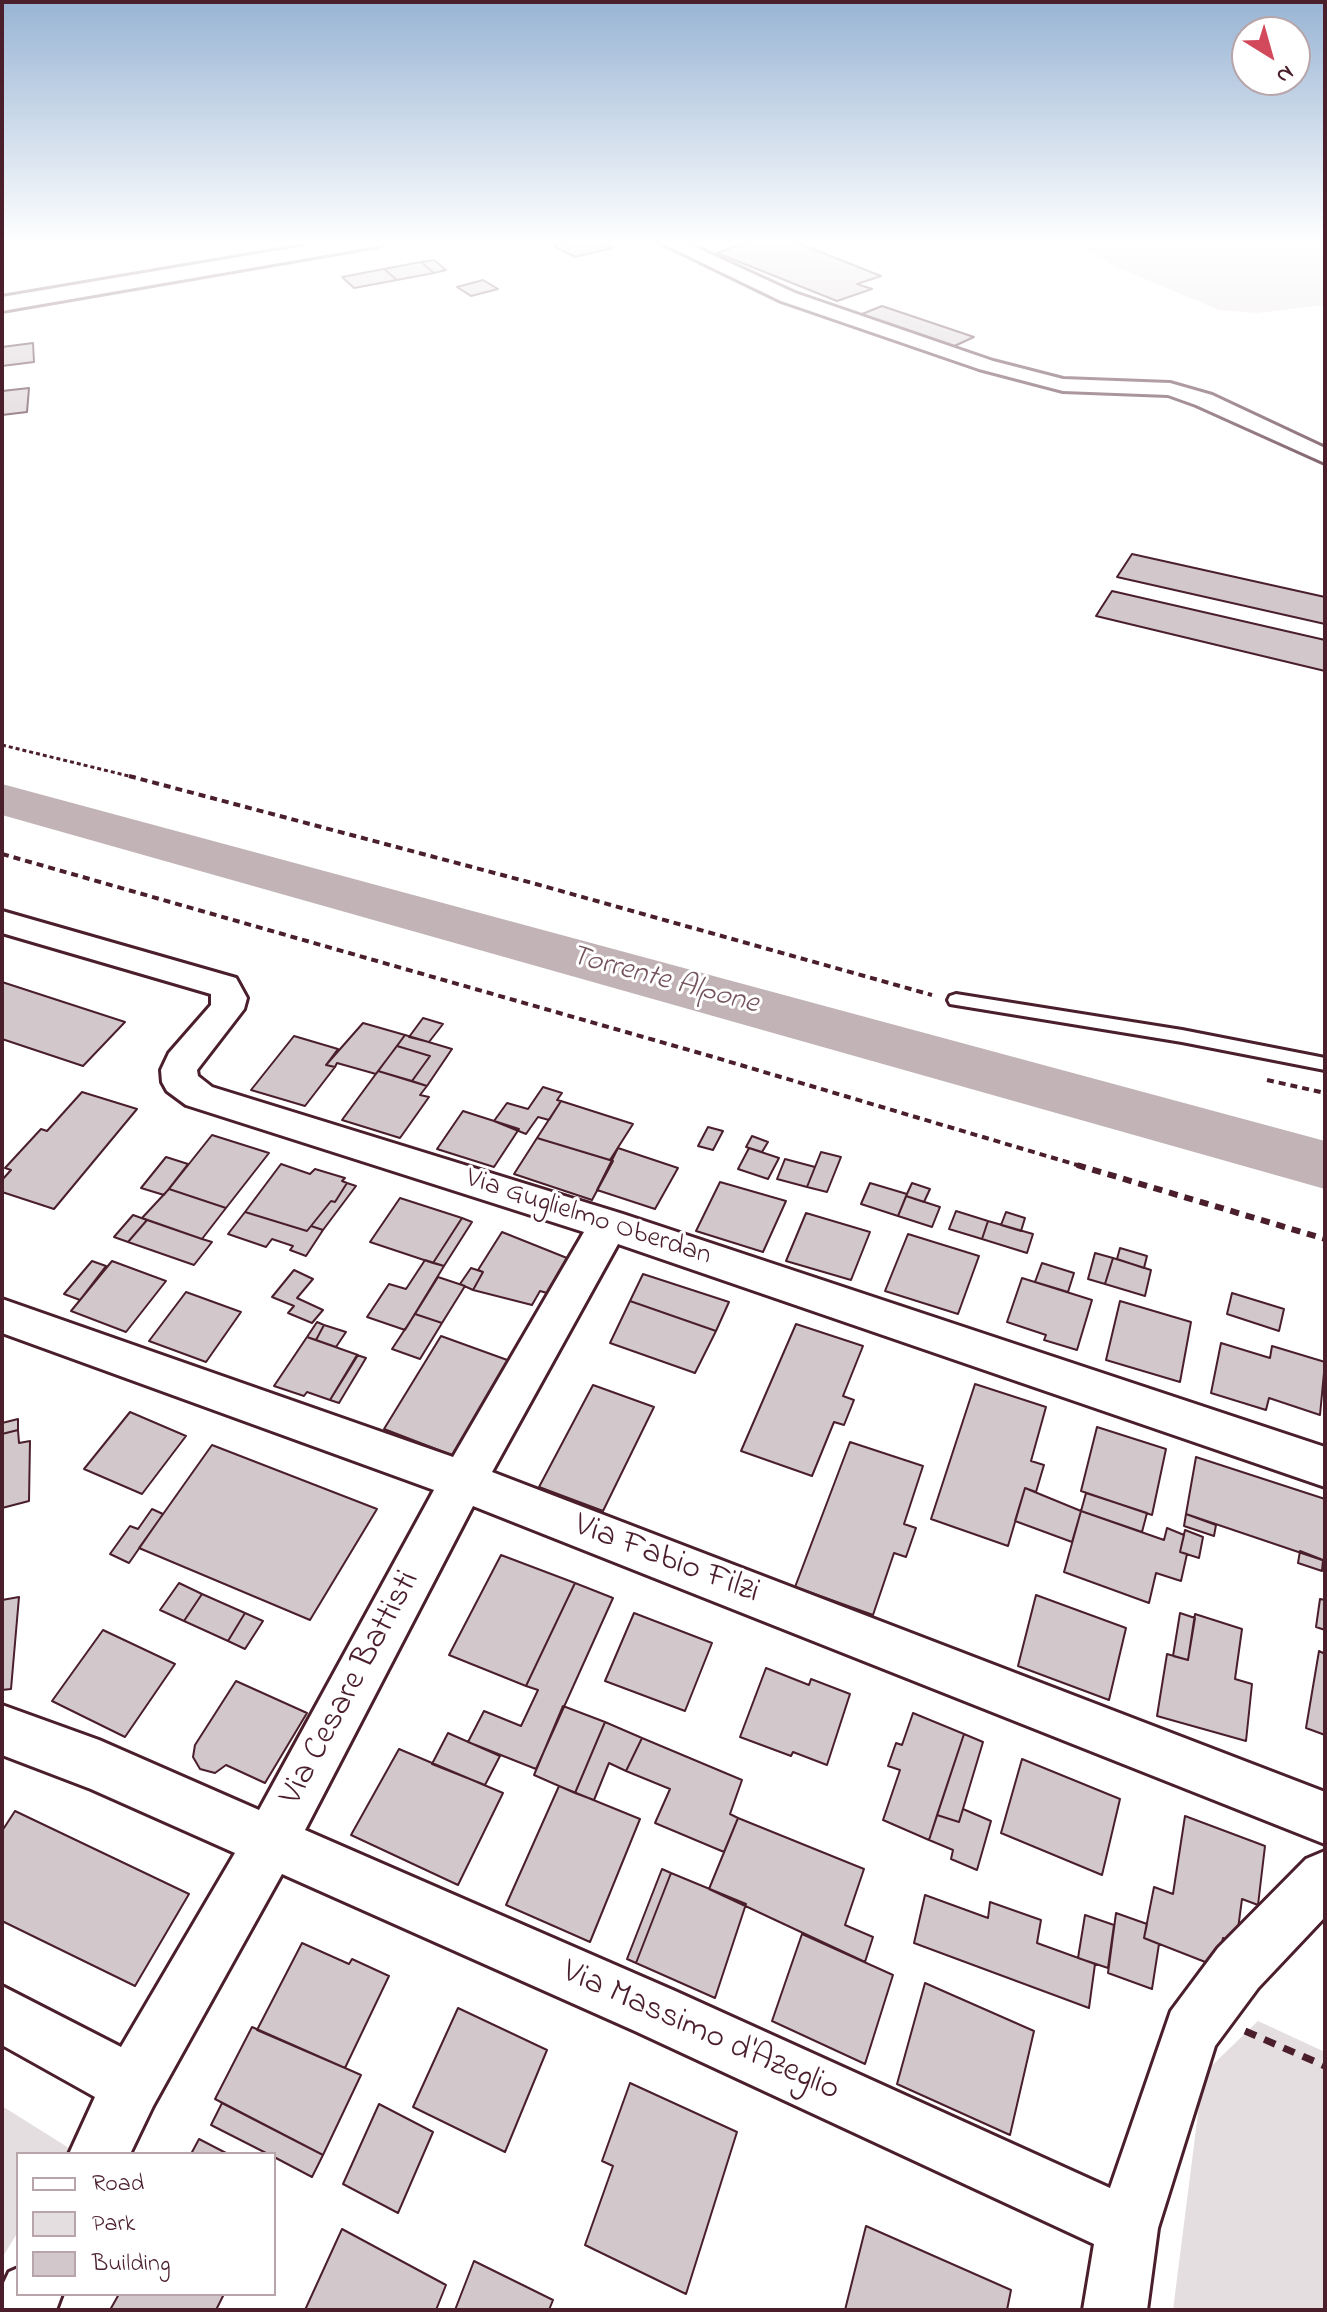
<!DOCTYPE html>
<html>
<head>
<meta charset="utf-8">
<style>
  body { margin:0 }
  #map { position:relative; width:1327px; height:2312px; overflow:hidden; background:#fff; font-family:"Indie Flower",sans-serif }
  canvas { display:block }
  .frame { position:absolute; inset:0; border:4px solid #4a1f2b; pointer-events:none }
  .legend { position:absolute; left:16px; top:2152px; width:260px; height:144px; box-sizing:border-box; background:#fff; border:2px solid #b7a5aa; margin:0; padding:10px 14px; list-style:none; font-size:24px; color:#4a1f2b }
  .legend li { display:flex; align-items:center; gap:16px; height:40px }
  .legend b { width:40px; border:2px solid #b7a5aa }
  .north { position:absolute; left:1231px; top:16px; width:80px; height:80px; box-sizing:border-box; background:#fff; border:2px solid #b7a5aa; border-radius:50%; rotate:143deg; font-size:22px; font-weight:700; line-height:32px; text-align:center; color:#4a1f2b }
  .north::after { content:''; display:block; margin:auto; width:28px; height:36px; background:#d1495b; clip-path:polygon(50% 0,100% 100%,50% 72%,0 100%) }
</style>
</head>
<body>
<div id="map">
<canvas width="1327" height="2312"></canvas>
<div class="frame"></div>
<ul class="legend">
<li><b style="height:10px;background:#fff"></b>Road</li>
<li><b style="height:22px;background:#e5dee0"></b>Park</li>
<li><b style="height:22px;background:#d2c7cb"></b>Building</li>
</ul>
<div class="north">N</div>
</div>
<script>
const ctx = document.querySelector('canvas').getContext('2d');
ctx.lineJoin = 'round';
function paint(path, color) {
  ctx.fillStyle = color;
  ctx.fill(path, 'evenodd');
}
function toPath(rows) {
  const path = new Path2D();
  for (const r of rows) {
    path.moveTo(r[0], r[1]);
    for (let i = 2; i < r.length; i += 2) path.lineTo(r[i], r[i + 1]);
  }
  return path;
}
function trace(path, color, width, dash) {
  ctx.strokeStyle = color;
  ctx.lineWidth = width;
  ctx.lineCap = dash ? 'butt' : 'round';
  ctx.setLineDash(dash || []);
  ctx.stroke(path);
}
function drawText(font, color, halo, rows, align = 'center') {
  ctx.font = font + ' "Indie Flower",sans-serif';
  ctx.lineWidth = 6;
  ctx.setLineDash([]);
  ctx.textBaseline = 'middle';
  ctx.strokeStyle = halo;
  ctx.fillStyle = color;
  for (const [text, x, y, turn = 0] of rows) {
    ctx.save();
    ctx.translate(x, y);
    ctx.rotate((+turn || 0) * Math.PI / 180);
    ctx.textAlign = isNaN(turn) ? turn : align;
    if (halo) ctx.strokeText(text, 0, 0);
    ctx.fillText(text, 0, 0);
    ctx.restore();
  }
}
const green = toPath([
  [1072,240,1325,240,1325,305,1257,313,1219,310,1114,266],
  [1258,2021,1325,2052,1325,2310,1173,2310,1203,2074],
  [2,2106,69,2148,66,2154,18,2154,18,2232,2,2258]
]);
const river = toPath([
  [2,784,1325,1141,1325,1189,2,815,2,784]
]);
const building = toPath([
  [575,240,599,240,613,248,575,257,554,246,575,240],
  [756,240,790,240,881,276,857,284,872,289,837,301,717,253,756,240],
  [434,260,446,270,434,273,421,262,434,260],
  [421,262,434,273,397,280,384,269,421,262],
  [384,269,397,280,354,288,342,277,384,269],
  [483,280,498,289,471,296,457,287,483,280],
  [882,306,974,337,950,348,857,316,882,306],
  [33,343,34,362,2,366,2,347,33,343],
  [29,388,27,412,2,415,2,391,29,388],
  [1132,554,1325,597,1325,624,1117,577,1132,554],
  [1112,591,1325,640,1325,671,1096,616,1112,591],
  [2,982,125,1022,83,1066,2,1039,2,982],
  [423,1018,443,1024,429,1042,409,1037,423,1018],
  [363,1023,405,1035,376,1074,337,1063,335,1067,326,1065,363,1023],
  [405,1035,452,1049,427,1086,412,1081,430,1056,397,1046,405,1035],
  [294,1036,338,1049,326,1065,335,1067,305,1106,251,1090,294,1036],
  [397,1046,430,1056,412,1081,378,1071,397,1046],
  [378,1071,427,1086,420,1095,429,1097,400,1138,342,1120,378,1071],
  [543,1087,562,1093,557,1100,561,1101,549,1120,538,1117,526,1134,494,1121,507,1103,528,1109,543,1087],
  [82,1092,137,1109,54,1209,2,1192,2,1180,11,1170,5,1168,41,1129,47,1131,82,1092],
  [561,1101,633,1124,610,1160,537,1138,561,1101],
  [463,1111,519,1129,494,1167,437,1149,463,1111],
  [708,1127,723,1131,713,1150,698,1146,708,1127],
  [212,1135,269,1153,226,1208,169,1189,212,1135],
  [752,1136,768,1142,762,1152,746,1147,752,1136],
  [537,1138,613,1161,592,1200,514,1174,537,1138],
  [618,1148,678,1168,655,1209,597,1190,618,1148],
  [749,1148,779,1158,768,1179,738,1169,749,1148],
  [821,1152,841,1157,827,1192,807,1187,821,1152],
  [166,1157,188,1164,164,1195,141,1188,166,1157],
  [785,1159,815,1167,807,1187,777,1179,785,1159],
  [281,1164,310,1174,315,1169,345,1178,342,1181,347,1183,335,1202,331,1201,307,1231,245,1212,281,1164],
  [720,1182,786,1201,763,1252,696,1231,720,1182],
  [347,1183,356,1186,323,1230,311,1226,331,1201,335,1202,347,1183],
  [870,1183,907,1194,898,1216,861,1204,870,1183],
  [912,1183,930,1189,924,1202,906,1196,912,1183],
  [169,1189,226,1208,202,1239,142,1218,169,1189],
  [906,1196,940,1207,932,1227,898,1216,906,1196],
  [400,1198,462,1218,433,1263,370,1242,400,1198],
  [956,1211,988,1221,982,1239,949,1229,956,1211],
  [245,1212,307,1231,311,1226,323,1230,306,1256,290,1250,293,1246,272,1239,266,1247,228,1234,245,1212],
  [1006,1212,1025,1218,1021,1231,1001,1225,1006,1212],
  [806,1213,870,1232,851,1280,786,1261,806,1213],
  [133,1215,147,1220,128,1242,114,1237,133,1215],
  [462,1218,472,1222,444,1266,433,1263,462,1218],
  [147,1220,202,1239,212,1242,194,1265,128,1242,147,1220],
  [988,1221,1033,1234,1027,1253,982,1239,988,1221],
  [502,1232,567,1258,547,1293,540,1291,532,1305,473,1290,483,1272,478,1270,502,1232],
  [908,1234,979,1256,958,1314,885,1291,908,1234],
  [1120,1248,1147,1256,1144,1268,1117,1259,1120,1248],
  [1095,1253,1113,1258,1105,1284,1088,1279,1095,1253],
  [1113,1258,1151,1270,1145,1296,1105,1284,1113,1258],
  [425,1260,444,1266,405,1330,367,1317,389,1284,406,1289,425,1260],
  [92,1261,106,1266,80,1300,64,1294,92,1261],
  [112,1261,166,1281,126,1332,71,1311,112,1261],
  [1042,1263,1074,1273,1068,1292,1035,1282,1042,1263],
  [471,1268,483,1272,473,1290,460,1284,471,1268],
  [294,1270,313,1279,297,1298,323,1310,312,1323,288,1313,294,1306,272,1297,294,1270],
  [643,1274,729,1302,716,1331,630,1301,643,1274],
  [438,1277,465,1286,442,1323,415,1314,438,1277],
  [1022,1278,1092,1300,1077,1350,1044,1340,1046,1335,1007,1322,1022,1278],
  [186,1292,241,1312,206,1362,149,1341,186,1292],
  [1232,1293,1284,1309,1279,1331,1227,1314,1232,1293],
  [630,1301,716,1331,695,1373,610,1343,630,1301],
  [1120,1301,1191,1322,1180,1382,1106,1360,1120,1301],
  [415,1314,442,1323,420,1359,392,1349,415,1314],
  [317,1322,324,1325,316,1340,307,1337,317,1322],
  [796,1324,863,1346,843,1396,854,1400,844,1425,834,1422,812,1476,741,1451,796,1324],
  [324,1325,346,1332,336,1347,316,1340,324,1325],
  [441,1336,510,1361,454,1456,384,1429,441,1336],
  [307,1337,358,1355,330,1400,307,1392,304,1396,274,1386,307,1337],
  [1221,1343,1270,1358,1272,1346,1325,1362,1320,1415,1269,1398,1266,1410,1211,1393,1221,1343],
  [357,1355,366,1358,339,1403,330,1400,357,1355],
  [975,1384,1046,1407,1031,1461,1044,1465,1036,1492,1025,1488,1008,1546,931,1519,975,1384],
  [593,1385,654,1407,603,1511,539,1487,593,1385],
  [130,1412,186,1436,142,1494,84,1469,130,1412],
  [18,1419,18,1430,2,1434,2,1423,18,1419],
  [1097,1427,1166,1449,1152,1515,1081,1491,1097,1427],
  [18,1430,19,1443,30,1441,29,1501,2,1508,2,1434,18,1430],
  [850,1442,923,1466,904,1524,916,1528,906,1557,894,1553,873,1615,795,1587,850,1442],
  [212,1445,377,1509,310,1620,139,1548,212,1445],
  [1196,1457,1325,1499,1325,1561,1186,1514,1196,1457],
  [1025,1488,1081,1511,1072,1542,1015,1521,1025,1488],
  [1086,1493,1147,1513,1142,1532,1081,1511,1086,1493],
  [152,1509,163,1514,129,1563,110,1554,130,1526,138,1529,152,1509],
  [1081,1511,1164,1540,1167,1528,1184,1535,1180,1552,1187,1554,1181,1581,1156,1573,1149,1603,1064,1572,1081,1511],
  [1186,1514,1216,1525,1214,1536,1184,1526,1186,1514],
  [1185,1530,1203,1537,1199,1558,1180,1552,1185,1530],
  [1300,1551,1323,1560,1322,1571,1298,1563,1300,1551],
  [501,1555,575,1583,526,1686,449,1655,501,1555],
  [179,1583,202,1594,184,1621,160,1610,179,1583],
  [575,1583,613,1598,536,1769,468,1742,484,1711,521,1726,538,1690,526,1686,575,1583],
  [202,1594,245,1613,228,1641,184,1621,202,1594],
  [1036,1595,1126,1628,1109,1700,1018,1666,1036,1595],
  [19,1597,11,1689,2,1690,2,1600,19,1597],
  [1320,1599,1325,1600,1325,1630,1316,1627,1320,1599],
  [245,1613,263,1621,245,1649,228,1641,245,1613],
  [634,1613,712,1643,685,1711,605,1681,634,1613],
  [1180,1613,1195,1618,1188,1660,1173,1656,1180,1613],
  [1195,1614,1242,1629,1235,1679,1252,1684,1246,1741,1157,1716,1167,1654,1188,1660,1195,1614],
  [103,1630,175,1664,125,1737,52,1701,103,1630],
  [1319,1651,1325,1654,1325,1735,1306,1728,1319,1651],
  [766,1668,809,1685,811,1679,850,1694,827,1765,793,1752,791,1756,740,1737,766,1668],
  [236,1681,307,1713,265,1783,226,1765,215,1773,200,1769,193,1757,195,1745,236,1681],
  [563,1706,605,1722,575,1793,534,1775,563,1706],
  [913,1713,964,1734,929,1840,883,1820,900,1770,888,1766,896,1743,902,1745,913,1713],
  [605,1722,642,1738,626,1771,609,1763,594,1800,575,1793,605,1722],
  [448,1733,500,1756,485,1785,432,1764,448,1733],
  [964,1734,983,1742,959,1822,937,1815,964,1734],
  [642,1738,742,1780,730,1814,738,1818,724,1852,655,1823,670,1789,626,1771,642,1738],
  [399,1749,503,1793,458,1885,351,1835,399,1749],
  [1022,1759,1120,1799,1102,1875,1001,1833,1022,1759],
  [559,1786,640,1819,590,1942,506,1905,559,1786],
  [963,1809,991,1821,977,1870,951,1859,953,1850,929,1840,937,1815,959,1822,963,1809],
  [15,1811,189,1894,135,1986,2,1921,2,1831,15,1811],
  [1185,1816,1265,1846,1258,1905,1242,1899,1236,1944,1223,1938,1218,1967,1144,1938,1154,1887,1173,1894,1185,1816],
  [738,1818,864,1869,845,1925,873,1937,865,1962,709,1889,738,1818],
  [662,1869,671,1873,636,1963,627,1959,662,1869],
  [671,1873,746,1904,715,1998,636,1963,671,1873],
  [925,1895,988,1918,990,1902,1041,1920,1037,1943,1095,1964,1089,2008,914,1943,925,1895],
  [1116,1913,1147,1924,1144,1938,1159,1944,1152,1989,1108,1973,1116,1913],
  [1085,1915,1114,1925,1108,1968,1078,1958,1085,1915],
  [802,1934,893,1975,865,2064,772,2021,802,1934],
  [302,1943,349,1964,352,1959,389,1976,345,2068,257,2030,302,1943],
  [925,1983,1034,2031,1010,2135,897,2084,925,1983],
  [458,2008,547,2050,505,2152,413,2107,458,2008],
  [252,2027,361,2075,323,2155,215,2099,252,2027],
  [630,2083,737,2132,686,2294,585,2245,613,2166,602,2161,630,2083],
  [222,2103,323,2155,312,2177,274,2157,274,2154,268,2154,211,2125,222,2103],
  [379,2104,433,2132,398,2213,343,2184,379,2104],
  [199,2139,228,2154,191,2154,199,2139],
  [866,2226,1011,2290,1007,2310,845,2310,866,2226],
  [342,2229,446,2285,436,2310,305,2310,342,2229],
  [474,2261,553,2300,549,2310,455,2310,474,2261],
  [119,2294,224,2294,216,2310,110,2310,119,2294]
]);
const pathFar3 = toPath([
  [2,745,137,778]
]);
const pathFar2 = toPath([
  [129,776,536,884,932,995],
  [2,854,710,1056,1084,1167],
  [1267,1080,1325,1093]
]);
const pathFar1 = toPath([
  [1077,1165,1325,1239]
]);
const path = toPath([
  [1245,2031,1325,2066]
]);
const service = toPath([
  [956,994,1182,1030,1325,1058,1325,1070,1182,1042,950,1004,948,1000,950,996,956,994]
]);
const minor = toPath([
  [655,240,680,240,795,293,993,361,1063,379,1170,383,1212,395,1325,448,1325,463,1196,405,1168,395,1063,391,979,369,781,301,655,240],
  [2,911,236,978,247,998,244,1009,197,1070,198,1076,212,1087,623,1214,1325,1447,1325,1487,618,1244,492,1472,1325,1792,1325,1844,473,1506,305,1830,675,1991,1110,2188,1171,2011,1218,1948,1306,1859,1325,1851,1325,1917,1258,1988,1215,2046,1158,2228,1147,2310,1083,2310,1094,2244,635,2031,282,1874,153,2106,130,2154,69,2154,95,2097,2,2045,2,1986,121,2047,235,1853,91,1789,2,1755,2,1705,99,1740,259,1810,434,1490,2,1333,2,1299,453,1457,584,1232,186,1105,167,1091,162,1082,161,1070,169,1053,211,1005,211,994,2,933,2,911],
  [18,2268,18,2294,62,2294,56,2310,2,2310,2,2287,9,2272,18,2268]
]);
const tertiary = toPath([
  [339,240,388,240,378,246,2,311,2,297,339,240]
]);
const streetNames = [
  ["Via Guglielmo Oberdan",588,1219,18]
];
const waterNames = [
  ["Torrente Alpone",664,982,15]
];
const nearStreetnames = [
  ["Via Fabio Filzi",666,1561,21],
  ["Via Cesare Battisti",352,1689,-62],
  ["Via Massimo d'Azeglio",700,2033,24]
];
paint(green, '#e5dee0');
paint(river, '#c1b3b6');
paint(building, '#d2c7cb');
trace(building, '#4a1f2b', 2);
trace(service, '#4a1f2b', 6);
trace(minor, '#4a1f2b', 6);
trace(tertiary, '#4a1f2b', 6);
trace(pathFar3, '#4a1f2b', 3, [4, 3]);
trace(pathFar2, '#4a1f2b', 4, [7, 5]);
trace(pathFar1, '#4a1f2b', 6, [9, 7]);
trace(path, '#4a1f2b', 7, [12, 9]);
paint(service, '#fff');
paint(minor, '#fff');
paint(tertiary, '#fff');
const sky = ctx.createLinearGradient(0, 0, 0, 564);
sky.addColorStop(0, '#98b4d4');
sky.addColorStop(0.43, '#fff');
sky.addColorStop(1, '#ffffff00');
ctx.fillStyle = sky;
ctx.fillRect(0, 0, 1327, 564);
drawText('28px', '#4a1f2b', '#fff', streetNames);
drawText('italic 30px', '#74535c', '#fff', waterNames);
drawText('34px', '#4a1f2b', '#fff', nearStreetnames);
</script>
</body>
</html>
